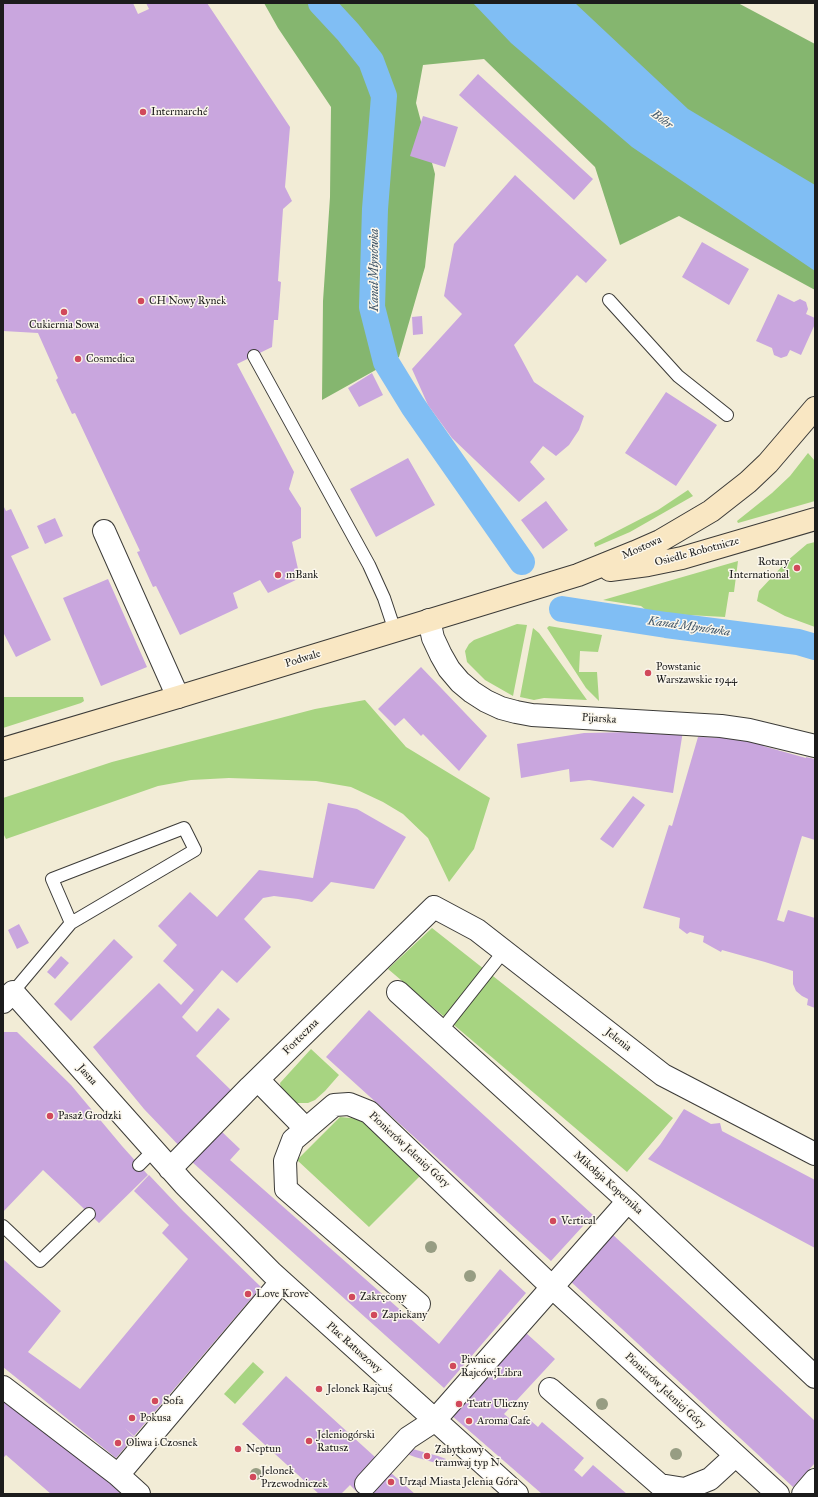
<!DOCTYPE html>
<html>
<head>
<meta charset="utf-8">
<style>
  body { margin:0 }
  #map { position:relative; width:818px; height:1497px; overflow:hidden; background:#f2ecd6; font-family:"IM FELL Great Primer",serif }
  canvas { display:block }
  .frame { position:absolute; inset:0; border:4px solid #1c1c1c; pointer-events:none }
</style>
</head>
<body>
<div id="map">
<canvas width="818" height="1497"></canvas>
<div class="frame"></div>
</div>
<script>
const ctx = document.querySelector('canvas').getContext('2d');
ctx.lineJoin = 'round';
function paint(path, color) {
  ctx.fillStyle = color;
  ctx.fill(path, 'evenodd');
}
function toPath(rows) {
  const path = new Path2D();
  for (const r of rows) {
    path.moveTo(r[0], r[1]);
    for (let i = 2; i < r.length; i += 2) path.lineTo(r[i], r[i + 1]);
  }
  return path;
}
function trace(path, color, width, dash) {
  ctx.strokeStyle = color;
  ctx.lineWidth = width;
  ctx.lineCap = dash ? 'butt' : 'round';
  ctx.setLineDash(dash || []);
  ctx.stroke(path);
}
function drawText(font, color, halo, rows, align = 'center') {
  ctx.font = font + ' "IM FELL Great Primer",serif';
  ctx.lineWidth = 3;
  ctx.setLineDash([]);
  ctx.textBaseline = 'middle';
  ctx.strokeStyle = halo;
  ctx.fillStyle = color;
  for (const [text, x, y, turn = 0] of rows) {
    ctx.save();
    ctx.translate(x, y);
    ctx.rotate((+turn || 0) * Math.PI / 180);
    ctx.textAlign = isNaN(turn) ? turn : align;
    if (halo) ctx.strokeText(text, 0, 0);
    ctx.fillText(text, 0, 0);
    ctx.restore();
  }
}
const green = toPath([
  [808,453,815,461,815,501,738,523,737,521,772,493,790,476],
  [688,490,693,496,630,532,595,547,594,543,658,510],
  [815,542,815,627,785,616,757,601,759,591,787,561,807,544],
  [738,561,734,592,729,592,725,617,669,614,646,610,641,606,603,600],
  [517,624,527,625,513,696,485,680,467,662,465,651,469,644,474,640],
  [549,626,602,635,598,652,580,651,579,672,597,672,599,701,586,688,547,628],
  [533,628,539,633,587,700,544,698,534,700,520,697],
  [3,697,83,697,84,701,81,703,3,728],
  [365,700,406,747,490,798,474,849,449,882,428,838,403,814,383,802,351,787,316,781,229,778,191,780,158,786,6,839,3,833,3,798,112,762,315,709],
  [432,928,673,1118,627,1172,388,969],
  [311,1049,339,1075,325,1091,315,1100,308,1103,297,1103,292,1100,281,1088,280,1083],
  [340,1117,361,1119,421,1175,369,1227,297,1160],
  [253,1362,264,1372,235,1404,224,1394]
]);
const forest = toPath([
  [264,3,738,3,815,44,815,290,679,216,620,245,595,167,484,59,423,65,416,103,435,174,425,267,399,357,322,400,323,301,330,197,331,107,278,28]
]);
const water = toPath([
  [473,3,575,3,688,109,815,185,815,271,632,147,511,43]
]);
const canal = toPath([
  [321,3,348,32,371,61,384,96,375,209,372,307,386,362,413,406,522,562],
  [562,609,666,625,798,642,815,647]
]);
const building = toPath([
  [3,3,133,3,138,14,149,9,146,3,207,3,290,127,285,187,292,201,283,209,278,281,281,282,278,320,274,320,272,347,237,364,294,472,289,489,301,508,301,538,292,542,300,578,268,593,260,580,233,593,238,608,180,635,156,586,153,587,137,552,140,551,75,413,72,414,56,380,58,378,38,333,3,331],
  [478,74,593,179,574,200,459,95],
  [423,116,458,127,445,167,410,156],
  [515,175,607,260,586,283,577,275,514,345,534,382,584,416,579,430,569,445,556,456,543,446,530,462,545,479,519,502,452,438,428,405,412,369,462,314,444,296,454,244],
  [702,242,749,269,729,305,682,277],
  [778,294,794,302,800,299,806,302,808,309,806,314,815,318,815,324,801,355,790,350,787,356,781,358,774,355,772,348,756,341],
  [422,316,423,334,413,335,412,317],
  [372,373,383,395,359,407,348,388],
  [666,392,717,425,676,486,625,453],
  [408,458,435,505,376,537,350,489],
  [546,501,568,530,543,549,521,520],
  [3,505,6,511,11,509,29,548,11,556,51,640,16,657,3,632],
  [55,518,63,536,45,544,37,526],
  [108,579,147,667,101,686,63,598],
  [421,667,487,736,459,771,423,734,421,736,404,718,395,726,378,709],
  [683,731,673,793,589,780,570,782,569,769,521,778,517,744,584,733],
  [698,737,741,738,764,744,763,746,806,758,806,757,815,759,815,840,802,836,777,920,784,922,788,910,815,918,815,1008,807,1005,808,999,802,996,796,991,793,984,793,971,765,962,722,950,721,952,703,942,704,936,690,932,687,934,679,928,680,918,643,908,669,825,672,826],
  [633,796,645,805,613,848,600,839],
  [328,803,357,809,406,837,374,889,331,882,312,902,298,899,274,896,263,898,244,919,271,947,237,983,222,970,182,1017,197,1032,218,1008,230,1019,196,1056,236,1095,185,1152,144,1109,93,1047,159,983,181,1005,194,990,163,961,177,945,158,926,190,892,217,917,259,870,313,878],
  [19,924,29,943,17,949,8,930],
  [114,939,133,957,71,1021,54,1004],
  [61,956,69,963,55,979,47,972],
  [369,1010,593,1215,551,1261,326,1057],
  [3,1032,17,1032,71,1085,122,1146,148,1175,99,1223,43,1170,3,1212],
  [684,1109,711,1124,720,1123,722,1131,815,1180,815,1248,648,1159,660,1145],
  [221,1131,240,1149,230,1160,439,1344,500,1269,526,1293,444,1388,191,1161],
  [149,1175,183,1211,261,1287,134,1436,125,1428,134,1437,116,1458,3,1367,3,1259,61,1311,28,1352,80,1389,188,1259,162,1233,169,1225,134,1191],
  [612,1234,815,1421,815,1463,793,1487,569,1280],
  [526,1333,555,1359,504,1414,516,1424,524,1415,538,1427,542,1422,584,1458,574,1470,582,1477,593,1465,627,1494,542,1494,451,1415],
  [286,1376,375,1457,357,1477,366,1484,390,1472,415,1494,359,1494,350,1485,341,1494,319,1494,242,1424],
  [3,1394,130,1494,51,1494,6,1455,3,1458],
  [409,1448,438,1456,446,1459,443,1465,415,1457,407,1454]
]);
const lane = toPath([
  [609,300,678,376,727,415],
  [254,356,369,565,384,598,395,631],
  [13,992,71,923,195,850,184,828,52,879,71,923],
  [440,1032,504,951],
  [139,1165,154,1150],
  [3,1226,40,1261,89,1214]
]);
const street = toPath([
  [104,531,178,697],
  [429,620,433,638,441,655,449,669,460,682,472,692,486,701,501,708,516,712,532,715,721,726,749,730,815,746],
  [398,992,628,1201,815,1377],
  [3,1002,13,992,184,1184,272,1273,517,1494],
  [258,1080,306,1129,334,1105,349,1104,369,1112,552,1287,778,1494],
  [306,1129,293,1140,285,1161,286,1189,419,1304],
  [170,1169,250,1087,434,907,477,930,663,1075,815,1154],
  [3,1387,118,1475,139,1494],
  [550,1389,660,1485,685,1489,710,1479,735,1456],
  [118,1475,281,1282],
  [366,1484,408,1438,434,1421,628,1201],
  [803,1494,815,1480]
]);
const secondary = toPath([
  [610,570,648,565,682,558,815,519],
  [3,749,178,697,578,575,635,552,660,541,711,511,748,482,768,463,815,408]
]);
const trees = [
  [431,1247],
  [470,1276],
  [602,1404],
  [676,1454],
  [256,1474]
];
const markers = [
  [143,112,4,"#d1495b"],
  [141,301,4,"#d1495b"],
  [64,312,4,"#d1495b"],
  [78,359,4,"#d1495b"],
  [797,568,4,"#d1495b"],
  [278,575,4,"#d1495b"],
  [648,673,4,"#d1495b"],
  [50,1116,4,"#d1495b"],
  [553,1221,4,"#d1495b"],
  [248,1294,4,"#d1495b"],
  [352,1297,4,"#d1495b"],
  [374,1315,4,"#d1495b"],
  [453,1366,4,"#d1495b"],
  [319,1389,4,"#d1495b"],
  [155,1401,4,"#d1495b"],
  [459,1404,4,"#d1495b"],
  [132,1418,4,"#d1495b"],
  [469,1421,4,"#d1495b"],
  [309,1441,4,"#d1495b"],
  [118,1443,4,"#d1495b"],
  [238,1449,4,"#d1495b"],
  [427,1456,4,"#d1495b"],
  [253,1477,4,"#d1495b"],
  [391,1482,4,"#d1495b"]
];
const poiNames = [
  ["Intermarché",151,112],
  ["CH Nowy Rynek",149,301],
  ["Cukiernia Sowa",64,325,"center"],
  ["Cosmedica",86,359],
  ["Rotary",789,562,"right"],
  ["International",789,575,"right"],
  ["mBank",286,575],
  ["Powstanie",656,667],
  ["Warszawskie 1944",656,680],
  ["Pasaż Grodzki",58,1116],
  ["Vertical",561,1221],
  ["Love Krove",256,1294],
  ["Zakręcony",360,1297],
  ["Zapiekany",382,1315],
  ["Piwnice",461,1360],
  ["Rajców;Libra",461,1373],
  ["Jelonek Rajcuś",327,1389],
  ["Sofa",163,1401],
  ["Teatr Uliczny",467,1404],
  ["Pokusa",140,1418],
  ["Aroma Cafe",477,1421],
  ["Jeleniogórski",317,1435],
  ["Ratusz",317,1448],
  ["Oliwa i Czosnek",126,1443],
  ["Neptun",246,1449],
  ["Zabytkowy",435,1450],
  ["tramwaj typ N",435,1463],
  ["Jelonek",261,1471],
  ["Przewodniczek",261,1484],
  ["Urząd Miasta Jelenia Góra",399,1482]
];
const streetNames = [
  ["Mostowa",642,548,-24],
  ["Osiedle Robotnicze",697,552,-15],
  ["Podwale",303,659,-17],
  ["Pijarska",599,719,4],
  ["Forteczna",301,1037,-45],
  ["Jelenia",618,1040,38],
  ["Jasna",87,1075,48],
  ["Pionierów Jeleniej Góry",409,1150,43],
  ["Mikołaja Kopernika",608,1183,42],
  ["Plac Ratuszowy",354,1348,42],
  ["Pionierów Jeleniej Góry",665,1391,43]
];
const waterNames = [
  ["Bóbr",662,120,37],
  ["Kanał Młynówka",375,270,-90],
  ["Kanał Młynówka",689,627,8]
];
paint(green, '#a7d481');
paint(forest, '#85b66f');
paint(water, '#80bef4');
trace(canal, '#80bef4', 26);
paint(building, '#c9a6de');
trace(lane, '#3c3b38', 14);
trace(street, '#3c3b38', 24);
trace(secondary, '#3c3b38', 24);
trace(lane, '#fff', 12);
trace(street, '#fff', 22);
trace(secondary, '#f9e7c3', 22);
ctx.fillStyle = '#979d83';
for (const [x, y] of trees) {
  ctx.beginPath();
  ctx.arc(x, y, 6, 0, 2 * Math.PI);
  ctx.fill();
}
for (const [x, y, r, color] of markers) {
  const dot = new Path2D();
  dot.arc(x, y, r, 0, 2 * Math.PI);
  ctx.fillStyle = color;
  ctx.fill(dot);
  trace(dot, '#fbf7ec', 1.5);
}
drawText('11px', '#1c1c1c', '#fbf7ec', poiNames, 'left');
drawText('11px', '#1c1c1c', '#fbf7ec', streetNames);
drawText('italic 12px', '#3f5568', '#fbf7ec', waterNames);
</script>
</body>
</html>
